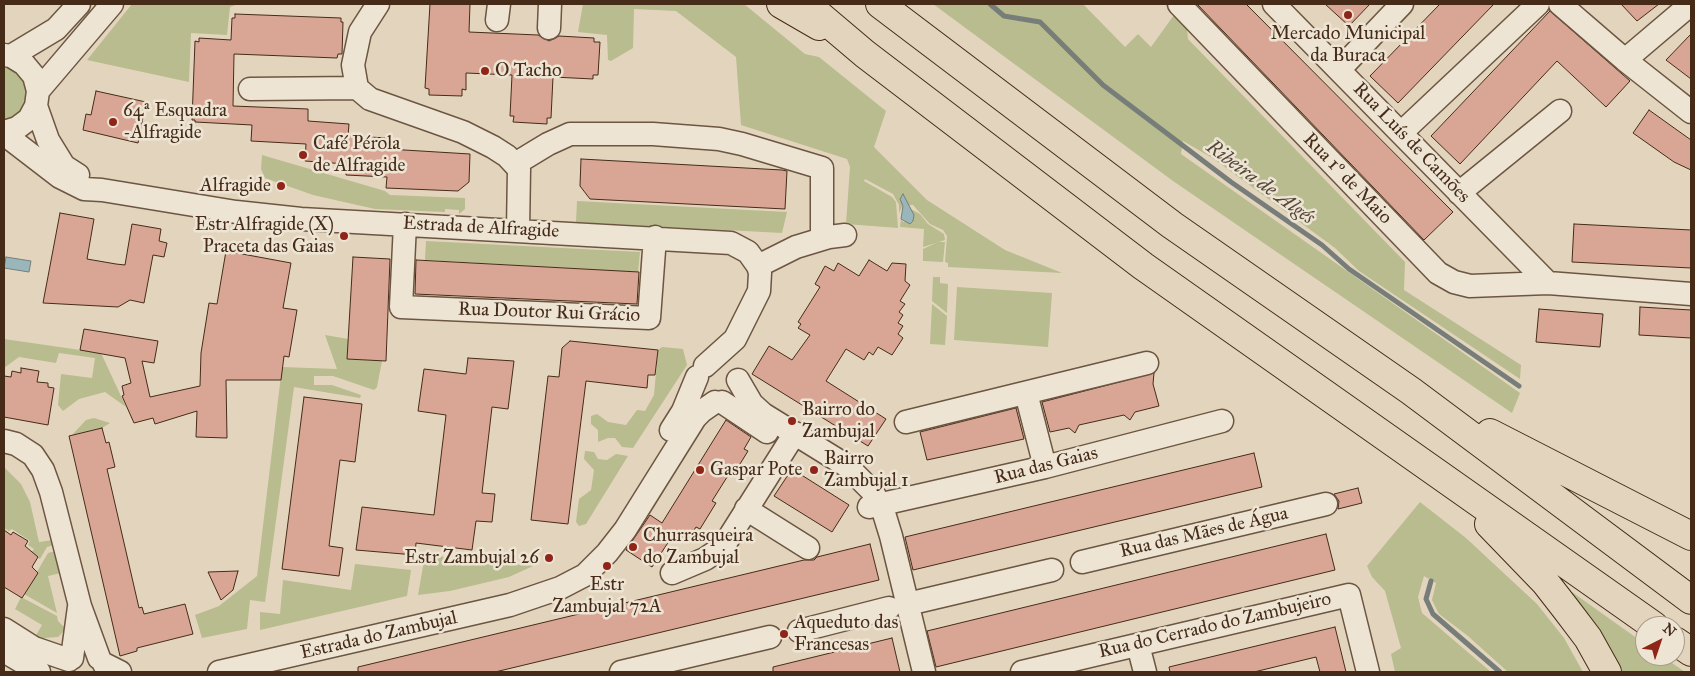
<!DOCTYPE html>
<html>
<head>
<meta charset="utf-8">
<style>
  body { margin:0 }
  #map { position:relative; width:1695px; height:676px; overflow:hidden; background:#e3d5bd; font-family:"IM FELL Great Primer",serif }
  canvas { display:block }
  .frame { position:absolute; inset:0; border:5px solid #452b18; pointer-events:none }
  .north { position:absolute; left:1635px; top:616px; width:50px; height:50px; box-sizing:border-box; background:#ede4d4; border:1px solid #aa9a89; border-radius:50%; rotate:41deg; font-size:14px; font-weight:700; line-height:20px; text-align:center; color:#452b18 }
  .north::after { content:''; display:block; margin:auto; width:18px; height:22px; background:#8f2418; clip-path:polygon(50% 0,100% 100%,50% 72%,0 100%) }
</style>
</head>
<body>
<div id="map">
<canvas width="1695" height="676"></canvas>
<div class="frame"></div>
<div class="north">N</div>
</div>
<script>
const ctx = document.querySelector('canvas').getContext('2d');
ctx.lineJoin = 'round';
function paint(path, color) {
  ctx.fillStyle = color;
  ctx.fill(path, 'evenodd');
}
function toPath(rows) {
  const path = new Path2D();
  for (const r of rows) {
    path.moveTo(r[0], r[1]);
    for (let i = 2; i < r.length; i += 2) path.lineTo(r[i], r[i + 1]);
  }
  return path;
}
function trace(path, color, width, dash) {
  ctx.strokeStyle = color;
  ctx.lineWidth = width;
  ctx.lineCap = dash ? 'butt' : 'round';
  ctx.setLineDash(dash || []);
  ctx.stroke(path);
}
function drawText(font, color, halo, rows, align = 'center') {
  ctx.font = font + ' "IM FELL Great Primer",serif';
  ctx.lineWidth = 5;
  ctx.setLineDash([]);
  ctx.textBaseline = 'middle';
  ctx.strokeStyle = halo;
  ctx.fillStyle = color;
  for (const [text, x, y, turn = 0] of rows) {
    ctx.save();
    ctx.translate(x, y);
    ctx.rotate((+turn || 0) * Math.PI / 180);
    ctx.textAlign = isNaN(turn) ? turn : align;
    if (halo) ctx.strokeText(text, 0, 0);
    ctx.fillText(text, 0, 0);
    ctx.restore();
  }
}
const green = toPath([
  [132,4,238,4,230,7,227,35,191,33,189,82,87,60],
  [583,4,744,4,805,54,819,57,886,111,874,147,927,200,1005,250,1062,273,948,267,948,263,945,262,947,236,943,230,930,224,913,205,903,205,899,213,899,205,893,194,865,179,864,181,892,197,896,202,898,228,846,224,850,167,847,159,741,125,736,57,676,11,634,9,633,48,611,61,608,60,607,35,578,32],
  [933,4,1083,4,1125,47,1138,34,1151,47,1174,15,1186,21,1188,39,1405,262,1404,290,1521,365,1520,379,1359,271,1335,248,1214,159,1183,141,1181,154,1520,393,1512,413,1173,181],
  [4,65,22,75,29,95,21,114,4,122],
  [262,155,385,191,390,195,465,198,465,209,459,214,459,210,445,209,445,212,375,209,313,195,265,178,261,169],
  [577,201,787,212,782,233,576,222],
  [909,208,920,214,928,224,944,234,945,240,923,247,924,229,900,227,901,219,903,222,912,219],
  [426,241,640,252,638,272,425,260],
  [938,242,945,242,943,262,923,261,923,249],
  [933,277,940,277,940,283,948,284,947,313,932,301],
  [957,287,1052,293,1048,347,954,340],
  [932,304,947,316,945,345,930,344],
  [325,335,348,339,347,359,382,361,377,387,374,390,333,376,314,376,314,385,332,385,361,395,360,398,294,387,265,602,250,600,247,629,202,638,195,615,219,606,257,576,282,367,337,369],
  [4,339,101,353,126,407,105,392,79,399,63,411,58,405,61,374,92,378,95,358,59,353,56,363,19,357,4,368],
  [662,347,683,349,687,365,633,448,622,447,615,438,608,438,598,442,598,430,591,424,591,416,597,414,608,422,626,425,637,410,645,411,654,395,658,350],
  [94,418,110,423,102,428,72,435,86,420],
  [585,451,594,452,598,459,607,460,616,454,628,456,586,524,579,526,576,522,579,499,591,490,594,470,584,459],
  [4,467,21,484,30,502,39,542,53,540,55,545,47,547,40,559,31,553,34,549,28,545,30,541,12,529,9,531,4,528],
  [1420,502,1466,538,1537,604,1564,638,1583,672,1508,672,1468,636,1439,614,1432,600,1436,583,1424,576,1418,597,1422,613,1491,672,1395,672,1391,654,1401,648,1385,591,1372,577,1367,566],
  [56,551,61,573,48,576,57,613,24,594,48,553],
  [425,555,533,566,509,577,450,591,418,595],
  [355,564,411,570,407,596,260,630,260,612,280,614,283,580,351,590],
  [1572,592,1645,644,1645,656,1662,656,1685,672,1619,672,1569,595],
  [21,597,57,616,58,621,66,629,58,637,44,638,43,641,35,637,42,625,15,609]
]);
const water = toPath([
  [903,194,914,215,913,221,910,224,901,219,903,206,900,199,903,194],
  [6,257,31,261,29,272,4,268,6,257]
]);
const stream = toPath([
  [990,4,1004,16,1040,22,1103,85,1231,182,1322,245,1349,269,1519,386],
  [1431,581,1426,599,1433,614,1500,672]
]);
const building = toPath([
  [430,4,470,4,469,32,538,35,549,41,559,36,594,38,594,42,600,42,598,75,593,75,593,79,553,77,551,118,547,118,547,124,513,122,514,116,510,116,512,75,466,73,466,90,462,89,462,96,429,95,429,89,425,88,430,4],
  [1197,4,1246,4,1453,212,1424,240,1197,4],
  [1325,4,1370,4,1349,26,1325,4],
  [1440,4,1494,4,1398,103,1370,76,1440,4],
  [1621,4,1659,4,1637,21,1621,4],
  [1550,11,1630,81,1606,107,1557,61,1460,164,1431,136,1550,11],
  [235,14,341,18,341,22,343,22,342,54,338,54,337,58,234,54,233,106,308,109,308,121,349,124,348,136,389,138,388,149,470,154,469,182,458,191,386,188,387,177,346,175,346,164,305,161,306,144,251,141,252,125,195,122,195,120,192,120,195,41,199,42,199,38,231,40,232,18,235,18,235,14],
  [1691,34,1691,79,1666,60,1691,34],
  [96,91,146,102,138,143,83,130,86,114,91,115,96,91],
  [1649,110,1691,140,1691,170,1674,162,1633,133,1649,110],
  [581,159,782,170,787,171,785,209,590,199,580,186,581,159],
  [60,213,94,219,87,259,116,264,125,265,132,224,161,229,159,241,167,243,164,257,153,255,144,303,130,300,118,307,43,303,60,213],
  [1574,224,1691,230,1691,268,1572,262,1574,224],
  [226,251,291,263,283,308,297,310,289,357,284,356,281,380,226,380,227,438,196,437,197,411,155,424,153,418,134,423,122,396,124,395,122,386,131,383,125,358,80,350,84,329,158,341,154,363,142,361,150,397,200,386,201,353,209,303,217,304,226,251],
  [353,257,390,259,386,361,347,359,353,257],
  [416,260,639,272,637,304,415,294,416,260],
  [869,260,887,271,892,263,906,264,905,281,910,285,900,301,905,304,899,312,903,315,898,323,903,326,898,334,903,338,892,355,878,347,873,355,869,352,864,360,846,349,826,381,886,419,868,446,752,374,769,346,792,360,810,335,798,328,801,324,798,322,820,287,815,284,825,266,834,271,838,263,859,276,869,260],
  [1640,307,1691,310,1691,338,1639,335,1640,307],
  [1539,309,1603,314,1600,347,1536,342,1539,309],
  [570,341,658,350,655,375,648,375,647,388,586,381,568,524,531,520,548,376,559,377,562,348,570,341],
  [468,358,514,361,508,409,492,407,482,493,495,494,492,522,476,521,472,550,416,543,415,555,356,550,362,507,434,515,446,415,418,411,424,369,466,374,468,358],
  [21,368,39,371,37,382,48,383,48,387,54,388,48,425,4,417,4,376,11,377,12,371,21,373,21,368],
  [1154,373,1153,384,1159,406,1135,412,1130,420,1124,415,1079,425,1075,433,1069,428,1050,432,1042,402,1154,373],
  [304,397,362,404,355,462,340,460,329,546,343,548,339,576,282,569,304,397],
  [1016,408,1024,439,927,460,920,432,1016,408],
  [726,420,751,437,744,449,748,451,732,477,729,474,712,501,716,503,700,529,696,527,688,540,675,532,652,567,626,550,650,515,662,523,726,420],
  [102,428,106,443,109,442,115,467,107,469,139,608,142,607,144,614,185,604,193,634,137,648,137,651,120,656,69,436,102,428],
  [1254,453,1262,487,913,570,905,537,1254,453],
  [792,469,849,505,832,532,774,496,792,469],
  [1358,488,1362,503,1338,509,1339,501,1334,494,1358,488],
  [4,530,11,535,13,532,28,541,25,546,38,557,32,567,38,573,22,598,4,587,4,530],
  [1326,534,1335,570,936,667,927,631,1326,534],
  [870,544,879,580,495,672,358,672,358,667,804,560,814,560,817,557,870,544],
  [238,571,233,590,221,600,208,572,238,571],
  [1335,627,1346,672,1320,672,1316,657,1254,672,1170,672,1169,667,1335,627],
  [892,638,900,672,773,672,773,667,892,638]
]);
const minor = toPath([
  [1179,4,1438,273,1454,282,1470,286,1548,283,1691,294],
  [1274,4,1548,283],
  [1560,4,1625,60,1691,112],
  [497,20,499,4],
  [549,28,550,4],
  [4,55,11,56,24,64,34,76,38,91,36,106,29,119,17,128,4,132],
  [11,56,56,29,79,4],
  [1625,60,1691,4],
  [1339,70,1402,4],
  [357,88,353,65,360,32,378,4],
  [250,89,357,88,370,99,463,132,493,147,507,156,519,169,518,230],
  [38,91,112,4],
  [36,106,48,140,64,166,78,175],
  [1401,133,1538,4],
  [4,134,60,177,84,189,102,190,236,212,301,219,731,243,748,252,758,266,760,273,759,291,735,339,705,366],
  [515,164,548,144,570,134,653,134,719,139,742,144,822,168,822,239],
  [1459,193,1560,111],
  [405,224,401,307,649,318,655,237],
  [758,266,796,247,829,237,845,235],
  [738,380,752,404,763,414,847,466,872,491,883,510,891,536,924,672],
  [1026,393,1045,467],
  [722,402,767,432],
  [906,422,1147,363],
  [671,430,683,411,697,377],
  [4,441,16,444,33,455,43,470,51,492,80,606,99,658],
  [869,507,1045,467,1222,421],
  [746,509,808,548],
  [1082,562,1326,504],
  [672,573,705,559,723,547,795,433],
  [912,603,1052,570],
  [4,629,34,648,69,660],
  [799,631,889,608],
  [1138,645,1145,672],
  [4,651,39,672],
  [72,658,79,607],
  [104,664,120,672],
  [219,672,510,605,560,588,585,575,607,553,625,530,695,418,702,411,715,402],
  [621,672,770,637],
  [1022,672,1349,595,1368,672]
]);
const highway = toPath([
  [781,4,819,26],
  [806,4,865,54,1143,266,1654,626],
  [880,4,1172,225,1411,391,1691,600],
  [1490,433,1691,536],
  [1489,524,1545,582,1566,609,1588,638,1607,672],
  [1675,641,1691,652]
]);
const markers = [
  [1348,15,5,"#8f2418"],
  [485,71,5,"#8f2418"],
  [113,122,5,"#8f2418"],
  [303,155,5,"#8f2418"],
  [281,186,5,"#8f2418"],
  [344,236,5,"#8f2418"],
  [792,421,5,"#8f2418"],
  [700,470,5,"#8f2418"],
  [814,470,5,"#8f2418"],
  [633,547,5,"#8f2418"],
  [549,558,5,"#8f2418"],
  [607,566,5,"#8f2418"],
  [784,634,5,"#8f2418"]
];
const poiNames = [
  ["Mercado Municipal",1348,34,"center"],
  ["da Buraca",1348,56,"center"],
  ["O Tacho",495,71],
  ["64ª Esquadra",123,111],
  ["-Alfragide",123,133],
  ["Café Pérola",313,144],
  ["de Alfragide",313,166],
  ["Alfragide",271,186,"right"],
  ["Estr Alfragide (X)",334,225,"right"],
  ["Praceta das Gaias",334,247,"right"],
  ["Bairro do",802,410],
  ["Zambujal",802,432],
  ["Bairro",824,459],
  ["Zambujal 1",824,481],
  ["Gaspar Pote",710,470],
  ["Churrasqueira",643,536],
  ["do Zambujal",643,558],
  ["Estr Zambujal 26",539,558,"right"],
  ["Estr",607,585,"center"],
  ["Zambujal 72A",607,607,"center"],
  ["Aqueduto das",794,623],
  ["Francesas",794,645]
];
const streetNames = [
  ["Rua Luís de Camões",1411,143,46],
  ["Rua 1º de Maio",1347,179,46],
  ["Estrada de Alfragide",481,228,3],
  ["Rua Doutor Rui Grácio",549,313,2],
  ["Rua das Gaias",1046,466,-14],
  ["Rua das Mães de Água",1204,533,-13],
  ["Rua do Cerrado do Zambujeiro",1215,626,-13],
  ["Estrada do Zambujal",379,636,-13]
];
const waterNames = [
  ["Ribeira de Algés",1260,183,36]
];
paint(green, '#b8bc8e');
paint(water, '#99b6bb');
trace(water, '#777e7a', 1);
trace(stream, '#777e7a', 5);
paint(building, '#d9a695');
trace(building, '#452b18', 1);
trace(minor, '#6c5641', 25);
trace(highway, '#452b18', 30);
trace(minor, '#ede4d4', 22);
trace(highway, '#e3d5bd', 28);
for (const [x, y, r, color] of markers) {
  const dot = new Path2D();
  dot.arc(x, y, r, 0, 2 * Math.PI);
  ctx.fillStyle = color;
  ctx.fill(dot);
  trace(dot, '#ede4d4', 2);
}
drawText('19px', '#452b18', '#ede4d4', poiNames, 'left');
drawText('19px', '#452b18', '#ede4d4', streetNames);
drawText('italic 20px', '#564739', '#ede4d4', waterNames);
</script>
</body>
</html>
